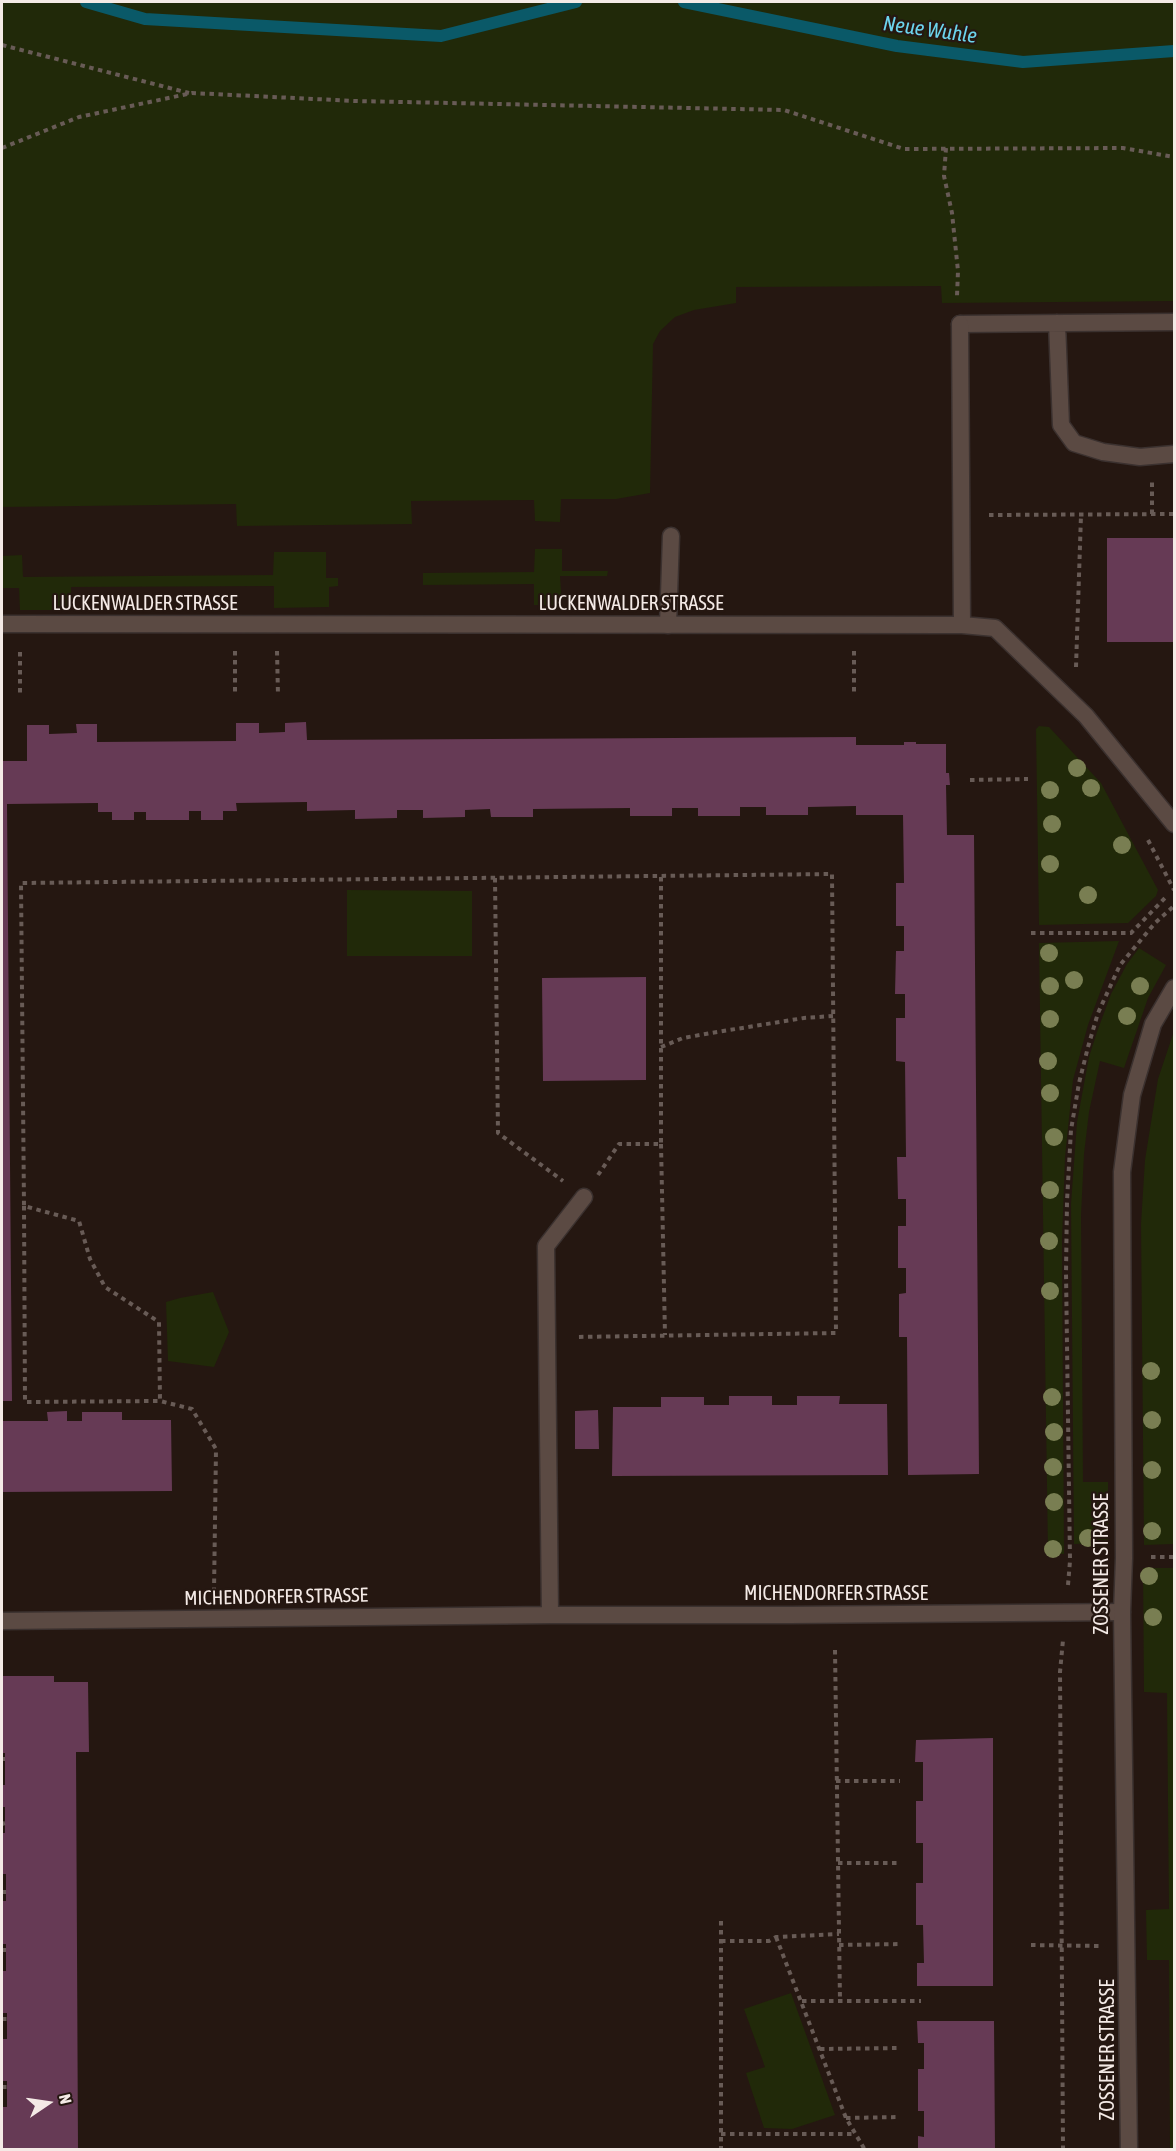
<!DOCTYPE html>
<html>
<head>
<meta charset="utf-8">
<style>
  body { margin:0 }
  #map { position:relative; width:1176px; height:2151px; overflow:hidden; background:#251711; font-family:"Asap Condensed",sans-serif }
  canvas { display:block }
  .frame { position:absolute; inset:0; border:3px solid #f4eae6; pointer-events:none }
  .north { position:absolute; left:18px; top:2073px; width:60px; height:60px; -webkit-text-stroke:4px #251711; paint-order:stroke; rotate:77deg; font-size:16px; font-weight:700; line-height:24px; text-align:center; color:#f4eae6 }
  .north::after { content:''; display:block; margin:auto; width:21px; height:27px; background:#f4eae6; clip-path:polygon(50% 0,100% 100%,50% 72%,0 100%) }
</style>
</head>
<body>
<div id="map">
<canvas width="1176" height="2151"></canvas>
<div class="frame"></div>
<div class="north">N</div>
</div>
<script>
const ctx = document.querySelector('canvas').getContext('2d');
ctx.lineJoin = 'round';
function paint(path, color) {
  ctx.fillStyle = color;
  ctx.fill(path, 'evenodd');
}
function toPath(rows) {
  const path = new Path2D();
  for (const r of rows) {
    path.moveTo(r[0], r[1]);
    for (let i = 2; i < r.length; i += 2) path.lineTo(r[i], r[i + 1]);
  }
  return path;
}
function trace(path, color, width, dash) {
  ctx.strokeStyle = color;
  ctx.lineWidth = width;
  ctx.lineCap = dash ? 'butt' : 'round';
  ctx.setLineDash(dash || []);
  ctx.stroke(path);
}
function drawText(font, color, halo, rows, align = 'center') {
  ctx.font = font + ' "Asap Condensed",sans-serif';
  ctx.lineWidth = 4.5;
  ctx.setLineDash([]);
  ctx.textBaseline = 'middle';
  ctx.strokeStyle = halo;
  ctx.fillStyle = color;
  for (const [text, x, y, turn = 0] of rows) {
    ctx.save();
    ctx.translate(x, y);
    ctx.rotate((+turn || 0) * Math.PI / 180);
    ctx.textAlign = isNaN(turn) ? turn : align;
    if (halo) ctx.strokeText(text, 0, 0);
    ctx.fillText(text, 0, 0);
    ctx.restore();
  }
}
const green = toPath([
  [2,2,1174,2,1174,301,942,303,941,286,736,287,736,303,694,310,675,317,660,331,653,344,650,493,616,499,561,499,560,522,535,521,534,500,411,501,412,524,237,526,236,504,2,507],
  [535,549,562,549,562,571,608,571,607,576,560,576,562,605,534,605,534,584,423,585,423,573,534,572],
  [274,552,326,552,326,578,338,578,338,586,329,587,329,607,274,608,274,586,71,587,71,610,20,610,19,588,2,588,2,556,22,555,23,577,273,575],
  [1039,726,1049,727,1101,783,1158,890,1156,896,1128,923,1039,925,1036,729],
  [347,890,472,891,472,956,347,956],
  [1119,941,1088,1025,1073,1080,1065,1157,1062,1241,1064,1554,1048,1553,1039,943],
  [1139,948,1166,965,1148,998,1124,1068,1100,1061,1089,1112,1084,1154,1081,1215,1083,1482,1108,1482,1108,1543,1074,1544,1071,1204,1077,1122,1089,1057,1097,1032,1111,994,1127,964],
  [1174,1031,1174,1544,1144,1545,1141,1224,1145,1160,1158,1079],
  [213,1292,229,1332,214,1367,168,1361,166,1302,180,1298],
  [1143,1568,1174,1568,1174,2149,1170,2149,1169,1960,1147,1960,1146,1910,1169,1909,1167,1693,1144,1692],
  [791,1993,835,2115,792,2129,764,2128,746,2073,765,2067,744,2009]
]);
const stream = toPath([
  [86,2,145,19,441,36,576,2],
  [684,2,897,46,1023,62,1174,51]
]);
const building = toPath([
  [1107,538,1174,538,1174,642,1107,642],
  [306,722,307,740,856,737,856,745,904,745,904,742,916,742,916,744,946,744,946,773,949,773,950,785,946,785,947,835,974,835,979,1474,908,1475,907,1337,899,1337,899,1294,906,1293,906,1268,898,1268,898,1226,906,1226,906,1199,898,1199,897,1157,906,1157,905,1062,896,1061,896,1018,905,1018,905,994,895,994,896,951,904,951,904,926,896,926,896,883,904,883,903,815,856,815,856,806,808,807,808,815,766,815,766,807,740,807,740,816,698,816,698,808,672,808,672,816,630,816,630,808,533,809,533,817,491,817,490,809,465,810,465,817,423,818,423,810,397,810,397,818,355,819,355,810,307,811,307,802,236,803,237,811,223,811,223,820,201,820,201,811,189,811,189,820,146,820,146,812,134,812,134,820,112,820,112,812,98,812,98,803,7,804,12,1401,2,1401,2,761,27,761,27,725,49,725,49,734,77,733,76,724,97,724,97,742,236,741,236,723,259,723,259,733,285,732,285,723],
  [646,977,646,1080,543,1081,542,978],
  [729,1396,772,1396,772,1405,797,1405,797,1396,840,1396,839,1404,887,1404,888,1475,612,1476,613,1407,661,1407,661,1397,704,1397,704,1405,729,1405],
  [598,1410,599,1449,575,1449,575,1411],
  [67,1411,67,1421,82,1421,82,1412,122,1412,122,1420,171,1420,172,1491,2,1492,2,1421,48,1421,47,1412],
  [2,1676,54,1676,54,1682,88,1682,89,1752,76,1752,78,2150,2,2149,2,2107,7,2107,7,2081,2,2081,2,2039,7,2039,7,2013,2,2013,2,1971,6,1971,6,1944,2,1944,2,1901,6,1901,6,1874,2,1874,2,1833,5,1833,5,1807,2,1807,2,1785,5,1785,5,1753,2,1753],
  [993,1738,993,1986,917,1986,917,1963,924,1963,923,1925,916,1925,916,1883,923,1883,923,1843,916,1843,916,1801,923,1801,923,1762,915,1762,916,1740],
  [917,2021,994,2021,995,2150,918,2150,918,2136,924,2137,924,2111,918,2111,918,2069,924,2069,924,2043,918,2043]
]);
const path = toPath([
  [2,45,189,93],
  [2,148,79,117,192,93,355,101,784,110,904,149,1123,148,1174,157],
  [946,148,944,176,952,213,958,271,957,296],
  [1152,514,1152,482],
  [989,515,1174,514],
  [235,651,235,695],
  [277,651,278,695],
  [854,651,854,692],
  [20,652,20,696],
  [1076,667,1081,515],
  [970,780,1028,779],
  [1148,840,1174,890],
  [495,878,498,1133,563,1181],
  [1031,933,1131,933,1166,897],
  [661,1047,683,1038,711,1033,804,1018,833,1016],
  [661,1144,665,1335],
  [598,1175,619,1144,661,1144,661,876],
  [24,1206,25,1402,160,1401],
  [1151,1557,1174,1557],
  [1068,1585,1070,1561,1066,1273,1067,1201,1071,1130,1079,1083,1088,1047,1098,1013,1120,965,1155,923,1174,906],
  [214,1592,216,1449,192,1409,160,1401,159,1322,105,1287,90,1259,79,1221,24,1206,21,883,832,874,836,1333,575,1337],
  [835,1650,840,2001],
  [2,1759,5,1759],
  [836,1781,900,1781],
  [2,1824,5,1823],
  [838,1863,899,1863],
  [2,1892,6,1892],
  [721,1921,721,2150],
  [776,1937,846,2118,865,2150],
  [721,1941,769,1941,776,1937,839,1934],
  [839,1945,902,1944],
  [1031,1945,1100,1946],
  [2,1950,6,1950],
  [802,2001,921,2001],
  [2,2019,7,2019],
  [820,2049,901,2048],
  [2,2087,7,2087],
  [846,2118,900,2117],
  [721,2134,854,2134],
  [1063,2150,1060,1672,1063,1640]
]);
const service = toPath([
  [1057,323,1061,425,1074,443,1103,452,1140,457,1174,454],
  [960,324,1174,322],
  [668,625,671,536]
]);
const minor = toPath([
  [960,324,962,625],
  [2,624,962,625,995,628,1086,716,1174,824],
  [550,1615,546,1246,584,1197],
  [2,1621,550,1615,790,1615,1122,1612]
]);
const tertiary = toPath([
  [1129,2150,1122,1612,1124,1558,1122,1172,1132,1095,1153,1024,1174,988]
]);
const trees = [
  [1077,768],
  [1091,788],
  [1050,790],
  [1052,824],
  [1122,845],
  [1050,864],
  [1088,895],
  [1049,953],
  [1074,980],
  [1050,986],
  [1140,986],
  [1127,1016],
  [1050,1019],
  [1048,1061],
  [1050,1093],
  [1054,1137],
  [1050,1190],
  [1049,1241],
  [1050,1291],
  [1151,1371],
  [1052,1397],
  [1152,1420],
  [1054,1432],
  [1053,1467],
  [1152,1470],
  [1054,1502],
  [1152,1531],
  [1088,1538],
  [1053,1549],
  [1149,1576],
  [1153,1617]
];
const streetNames = [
  ["LUCKENWALDER STRASSE",145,604],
  ["LUCKENWALDER STRASSE",631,604],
  ["ZOSSENER STRASSE",1102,1564,-90],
  ["MICHENDORFER STRASSE",836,1594],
  ["MICHENDORFER STRASSE",276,1597,-1],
  ["ZOSSENER STRASSE",1108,2050,-90]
];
const waterNames = [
  ["Neue Wuhle",930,30,8]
];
paint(green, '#212909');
trace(stream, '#0a5968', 12);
paint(building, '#663a55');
trace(service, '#3b312f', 19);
trace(minor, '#3b312f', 19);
trace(tertiary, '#3b312f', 19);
trace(path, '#685b56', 4, [4.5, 4.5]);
trace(service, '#5b4a43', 16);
trace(minor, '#5b4a43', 16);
trace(tertiary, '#5b4a43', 16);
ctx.fillStyle = '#797e52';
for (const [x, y] of trees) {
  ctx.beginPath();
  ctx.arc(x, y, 9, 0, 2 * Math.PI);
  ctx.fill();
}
drawText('20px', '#f4eae6', '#251711', streetNames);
drawText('italic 21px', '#6cd4ed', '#251711', waterNames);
</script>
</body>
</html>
